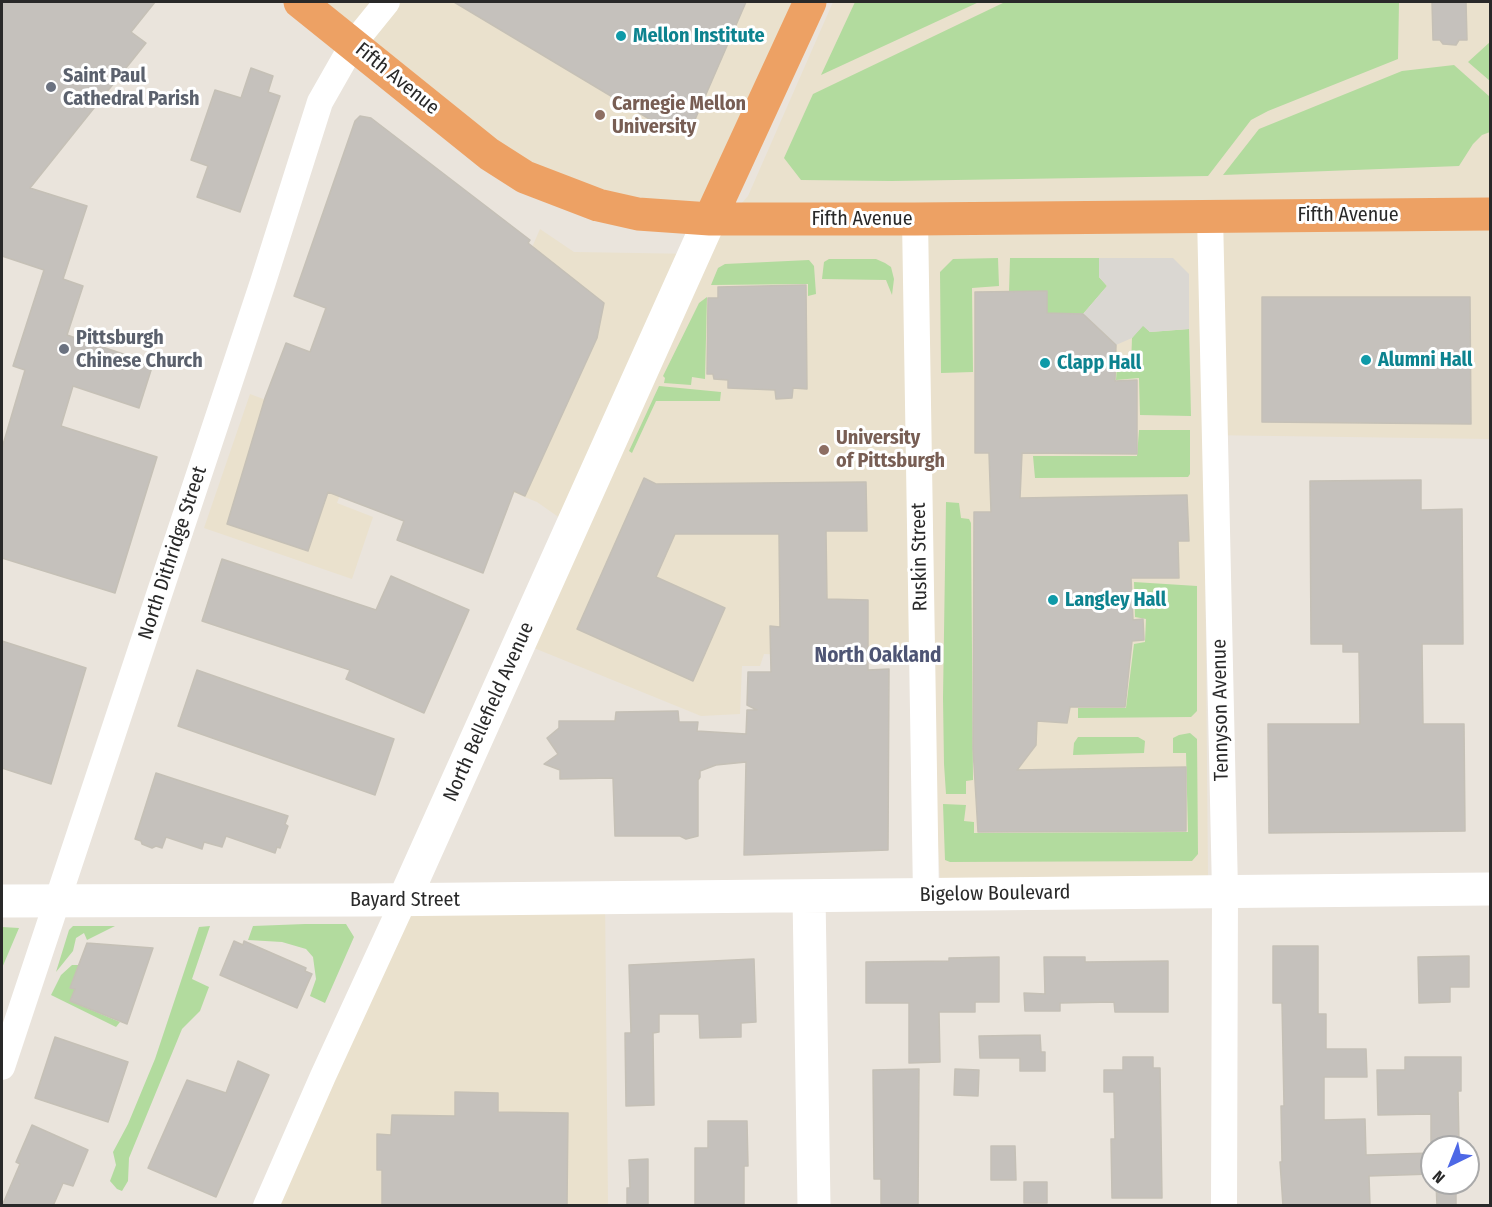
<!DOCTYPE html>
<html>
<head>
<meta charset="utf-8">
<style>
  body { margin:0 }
  #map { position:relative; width:1492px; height:1207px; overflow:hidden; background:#eae4dc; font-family:"Fira Sans Condensed",sans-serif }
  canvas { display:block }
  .frame { position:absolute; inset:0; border:3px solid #292929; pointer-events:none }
  .north { position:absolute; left:1420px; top:1135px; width:60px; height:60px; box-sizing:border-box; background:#fff; border:2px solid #a9a9a9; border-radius:50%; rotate:223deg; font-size:16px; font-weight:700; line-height:24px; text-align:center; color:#292929 }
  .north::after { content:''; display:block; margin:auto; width:21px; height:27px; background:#4d68e6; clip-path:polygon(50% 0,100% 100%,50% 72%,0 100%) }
</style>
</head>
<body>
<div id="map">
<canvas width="1492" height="1207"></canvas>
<div class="frame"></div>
<div class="north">N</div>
</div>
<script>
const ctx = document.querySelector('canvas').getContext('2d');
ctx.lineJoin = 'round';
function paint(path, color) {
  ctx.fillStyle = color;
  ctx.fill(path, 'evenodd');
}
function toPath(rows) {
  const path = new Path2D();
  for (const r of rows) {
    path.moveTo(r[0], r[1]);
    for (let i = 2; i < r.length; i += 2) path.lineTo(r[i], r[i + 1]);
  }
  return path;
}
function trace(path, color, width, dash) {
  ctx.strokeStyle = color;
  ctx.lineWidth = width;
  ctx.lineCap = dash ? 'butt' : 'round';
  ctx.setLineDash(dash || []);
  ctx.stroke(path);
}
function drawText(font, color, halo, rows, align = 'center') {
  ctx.font = font + ' "Fira Sans Condensed",sans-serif';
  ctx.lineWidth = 6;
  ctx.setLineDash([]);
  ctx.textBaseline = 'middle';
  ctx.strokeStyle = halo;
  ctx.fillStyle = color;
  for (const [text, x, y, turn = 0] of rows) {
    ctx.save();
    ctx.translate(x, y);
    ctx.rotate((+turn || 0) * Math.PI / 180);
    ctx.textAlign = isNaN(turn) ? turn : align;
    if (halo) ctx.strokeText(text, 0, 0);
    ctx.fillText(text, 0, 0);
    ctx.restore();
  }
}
const education = toPath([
  [300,2,810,2,710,219,559,191],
  [833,2,1490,2,1490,439,1204,435,1208,877,940,878,926,660,764,654,760,666,742,666,740,714,701,716,534,648,584,535,537,502,438,462,540,229,574,252,698,254,748,196],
  [250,394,362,436,337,503,373,517,352,579,204,528],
  [605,897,608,1205,266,1206,404,900]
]);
const green = toPath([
  [855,2,979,2,821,75],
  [1005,2,1399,2,1398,59,1268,111,1251,120,1208,176,892,181,801,180,784,158,813,94],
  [1490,42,1490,81,1468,62],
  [1454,65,1490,97,1490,132,1482,135,1473,144,1459,166,1223,175,1259,129,1402,71],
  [998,258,999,286,972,288,973,372,941,373,940,272,953,259],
  [1010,258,1099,258,1099,277,1107,286,1083,314,1047,313,1009,292],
  [829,259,876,259,885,263,891,267,894,279,892,295,886,280,822,279,824,262],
  [809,260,814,266,816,294,808,296,808,284,711,285,718,268,725,264],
  [707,297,705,379,692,377,691,385,664,383,665,378,663,376,699,303],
  [1143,325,1150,332,1189,329,1191,416,1140,415,1139,378,1116,380,1117,366,1131,365,1132,338],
  [659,386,721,392,720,401,656,401,632,453,629,451],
  [1139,430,1190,430,1190,474,1188,477,1035,478,1033,456,1137,456],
  [946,502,959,503,961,518,969,519,971,523,973,780,966,781,966,794,946,794,944,764,943,698],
  [1134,582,1197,586,1197,711,1191,717,1078,718,1078,708,1126,708,1134,644,1145,642,1146,619,1135,617],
  [1190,733,1197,739,1198,854,1192,861,950,862,945,860,943,804,966,805,964,821,974,822,974,833,1188,832,1186,753,1173,753,1173,738,1179,735],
  [1078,737,1138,737,1145,741,1144,753,1073,755,1074,743],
  [305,924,346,924,354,937,325,1003,310,996,316,979,313,957,306,949,282,942,248,940,253,926],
  [73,926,115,926,87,940,84,933,76,938,73,951,56,972,69,930],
  [210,926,192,979,209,987,200,1011,182,1029,129,1158,128,1181,122,1191,117,1189,110,1181,116,1165,113,1152,128,1124,155,1059,199,927],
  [2,927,19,928,2,968],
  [72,965,79,965,71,988,75,989,70,1001,120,1022,116,1027,51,995,61,975]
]);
const plaza = toPath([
  [1099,258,1173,258,1189,274,1189,329,1150,332,1143,326,1132,338,1116,345,1083,314,1107,286,1099,277]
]);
const building = toPath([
  [2,2,155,2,131,32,146,43,30,188,87,206,63,279,83,286,67,335,153,364,139,408,73,386,61,426,157,457,115,593,2,558,2,448,25,370,13,366,44,270,2,256,2,2],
  [454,2,746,2,694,122,666,129,454,2],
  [1432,2,1466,2,1467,40,1459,40,1456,45,1443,44,1440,40,1433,40,1432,2],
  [251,68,273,76,268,92,280,96,240,212,197,197,208,166,191,160,215,90,241,98,251,68],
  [360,116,371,118,530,240,528,243,604,303,597,338,525,496,514,491,483,573,397,540,404,521,328,492,308,551,227,524,265,398,286,343,310,352,326,308,294,296,355,121,360,116],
  [806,285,807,389,793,388,792,398,776,399,775,390,728,388,728,380,714,379,713,374,707,374,708,298,718,298,718,287,806,285],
  [1047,291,1047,313,1083,314,1116,345,1115,381,1137,380,1137,454,1022,453,1020,498,1187,495,1189,541,1178,541,1179,578,1131,578,1133,620,1143,619,1144,640,1132,641,1125,707,1070,707,1067,723,1037,721,1036,745,1017,770,1186,767,1186,831,978,832,973,748,974,512,991,512,989,453,975,453,975,292,1047,291],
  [1262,297,1470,297,1471,424,1262,422,1262,297],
  [644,478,656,484,866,482,867,531,826,531,827,599,868,600,868,670,889,669,888,850,744,855,746,762,716,765,700,771,700,777,698,780,698,836,686,839,680,836,615,836,613,778,560,779,560,770,544,764,558,754,547,738,559,728,559,721,615,721,616,712,678,711,679,722,698,722,697,731,746,734,747,710,757,710,747,705,748,672,771,672,770,626,780,627,779,534,675,534,656,577,725,608,693,681,577,629,644,478],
  [1421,480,1421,510,1462,509,1463,644,1422,644,1423,724,1464,724,1465,831,1269,833,1268,724,1360,724,1359,652,1343,652,1343,644,1311,644,1310,481,1421,480],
  [222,559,376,610,391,576,469,610,424,713,346,679,350,670,202,621,222,559],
  [2,641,86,668,51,784,2,768,2,641],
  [197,670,394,739,375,795,178,726,197,670],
  [156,773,288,816,285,824,288,826,280,848,277,847,275,853,226,836,222,847,204,842,202,849,166,837,162,848,156,846,152,848,142,844,141,841,135,839,156,773],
  [234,941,243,945,244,941,306,968,305,971,312,974,297,1008,220,975,234,941],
  [87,943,153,948,127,1024,70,1001,75,989,70,988,87,943],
  [1273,946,1318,946,1318,1014,1326,1014,1326,1049,1366,1049,1367,1077,1324,1077,1324,1120,1365,1119,1366,1155,1432,1153,1432,1174,1369,1176,1370,1206,1283,1206,1280,1162,1282,1162,1281,1106,1284,1106,1282,1003,1273,1003,1273,946],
  [1469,956,1469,987,1450,987,1450,1002,1419,1003,1418,957,1469,956],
  [999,957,999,1002,975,1002,975,1012,939,1012,940,1062,909,1063,909,1003,866,1003,866,962,949,961,949,958,999,957],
  [1044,957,1085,957,1085,962,1168,961,1168,1012,1115,1012,1114,1002,1060,1003,1060,1011,1025,1011,1024,993,1045,994,1044,957],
  [754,959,756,1022,741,1023,741,1037,700,1038,699,1014,659,1014,659,1032,653,1033,654,1105,626,1106,625,1033,631,1033,629,965,754,959],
  [1040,1035,1041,1052,1045,1052,1045,1071,1020,1071,1020,1058,980,1058,979,1036,1040,1035],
  [55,1037,128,1062,108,1122,35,1098,55,1037],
  [1123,1057,1153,1057,1153,1068,1160,1068,1162,1198,1112,1198,1111,1139,1115,1139,1114,1092,1104,1092,1104,1070,1123,1070,1123,1057],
  [1405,1057,1461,1057,1461,1091,1458,1091,1459,1144,1431,1144,1431,1114,1378,1115,1377,1070,1405,1070,1405,1057],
  [238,1061,269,1075,216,1197,148,1168,187,1080,226,1093,238,1061],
  [919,1069,918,1206,881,1206,881,1179,874,1179,873,1070,919,1069],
  [955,1069,979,1070,978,1096,954,1095,955,1069],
  [455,1092,498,1093,498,1112,568,1113,567,1206,382,1206,382,1170,377,1170,377,1134,391,1135,392,1115,455,1116,455,1092],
  [708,1121,747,1121,748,1166,744,1166,744,1206,695,1206,695,1148,708,1148,708,1121],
  [32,1125,88,1150,73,1186,63,1183,53,1206,2,1206,20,1164,16,1162,32,1125],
  [991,1146,1015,1146,1016,1180,991,1180,991,1146],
  [648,1159,648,1206,627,1206,627,1188,630,1188,629,1160,648,1159],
  [1024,1182,1047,1182,1047,1203,1024,1203,1024,1182],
  [1436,1183,1456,1183,1456,1206,1437,1206,1436,1183]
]);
const street = toPath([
  [1210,215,1225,891,1224,1206],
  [915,219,926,895],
  [2,1067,263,282,320,102,353,44,387,2],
  [266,1206,323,1076,404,900]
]);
const secondary = toPath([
  [809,896,814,1206],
  [404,900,710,219],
  [2,901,368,900,1490,889]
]);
const highway = toPath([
  [300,2,489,154,525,177,598,205,638,214,710,219,915,219,1490,214],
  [710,219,810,2]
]);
const markers = [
  [621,36,6,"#0f9aa8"],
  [51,87,6,"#6b7280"],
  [600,115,6,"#8d6e63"],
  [64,349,6,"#6b7280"],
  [1366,360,6,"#0f9aa8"],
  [1045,363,6,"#0f9aa8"],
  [824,450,6,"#8d6e63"],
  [1053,600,6,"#0f9aa8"]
];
const cultureNames = [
  ["Mellon Institute",633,36],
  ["Alumni Hall",1378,360],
  ["Clapp Hall",1057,363],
  ["Langley Hall",1065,600]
];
const worshipNames = [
  ["Saint Paul",63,76],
  ["Cathedral Parish",63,99],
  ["Pittsburgh",76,338],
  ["Chinese Church",76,361]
];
const streetNames = [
  ["Fifth Avenue",397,79,39],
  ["Fifth Avenue",1348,215],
  ["Fifth Avenue",862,219],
  ["North Dithridge Street",173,553,-72],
  ["Ruskin Street",920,557,-91],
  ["Tennyson Avenue",1221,710,-91],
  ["North Bellefield Avenue",489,712,-66],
  ["Bigelow Boulevard",995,894,-1],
  ["Bayard Street",405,900]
];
const educationNames = [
  ["Carnegie Mellon",612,104],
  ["University",612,127],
  ["University",836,438],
  ["of Pittsburgh",836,461]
];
const neighbourhoodNames = [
  ["North Oakland",878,656]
];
paint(education, '#eae1cd');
paint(green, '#b2db9e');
paint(plaza, '#dad7d2');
paint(building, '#c5c1bc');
trace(building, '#c5c0b6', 1.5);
trace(street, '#fff', 26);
trace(secondary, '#fff', 33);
trace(highway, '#eda164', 33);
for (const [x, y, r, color] of markers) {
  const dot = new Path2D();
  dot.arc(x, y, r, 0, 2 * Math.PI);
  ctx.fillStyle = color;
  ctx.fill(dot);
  trace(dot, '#fff', 2);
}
drawText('bold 20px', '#0d838f', '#fff', cultureNames, 'left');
drawText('bold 20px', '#5b616d', '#fff', worshipNames, 'left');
drawText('20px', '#292929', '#fff', streetNames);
drawText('bold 20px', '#785e54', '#fff', educationNames, 'left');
drawText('bold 21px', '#4e5574', '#fff', neighbourhoodNames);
</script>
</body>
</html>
